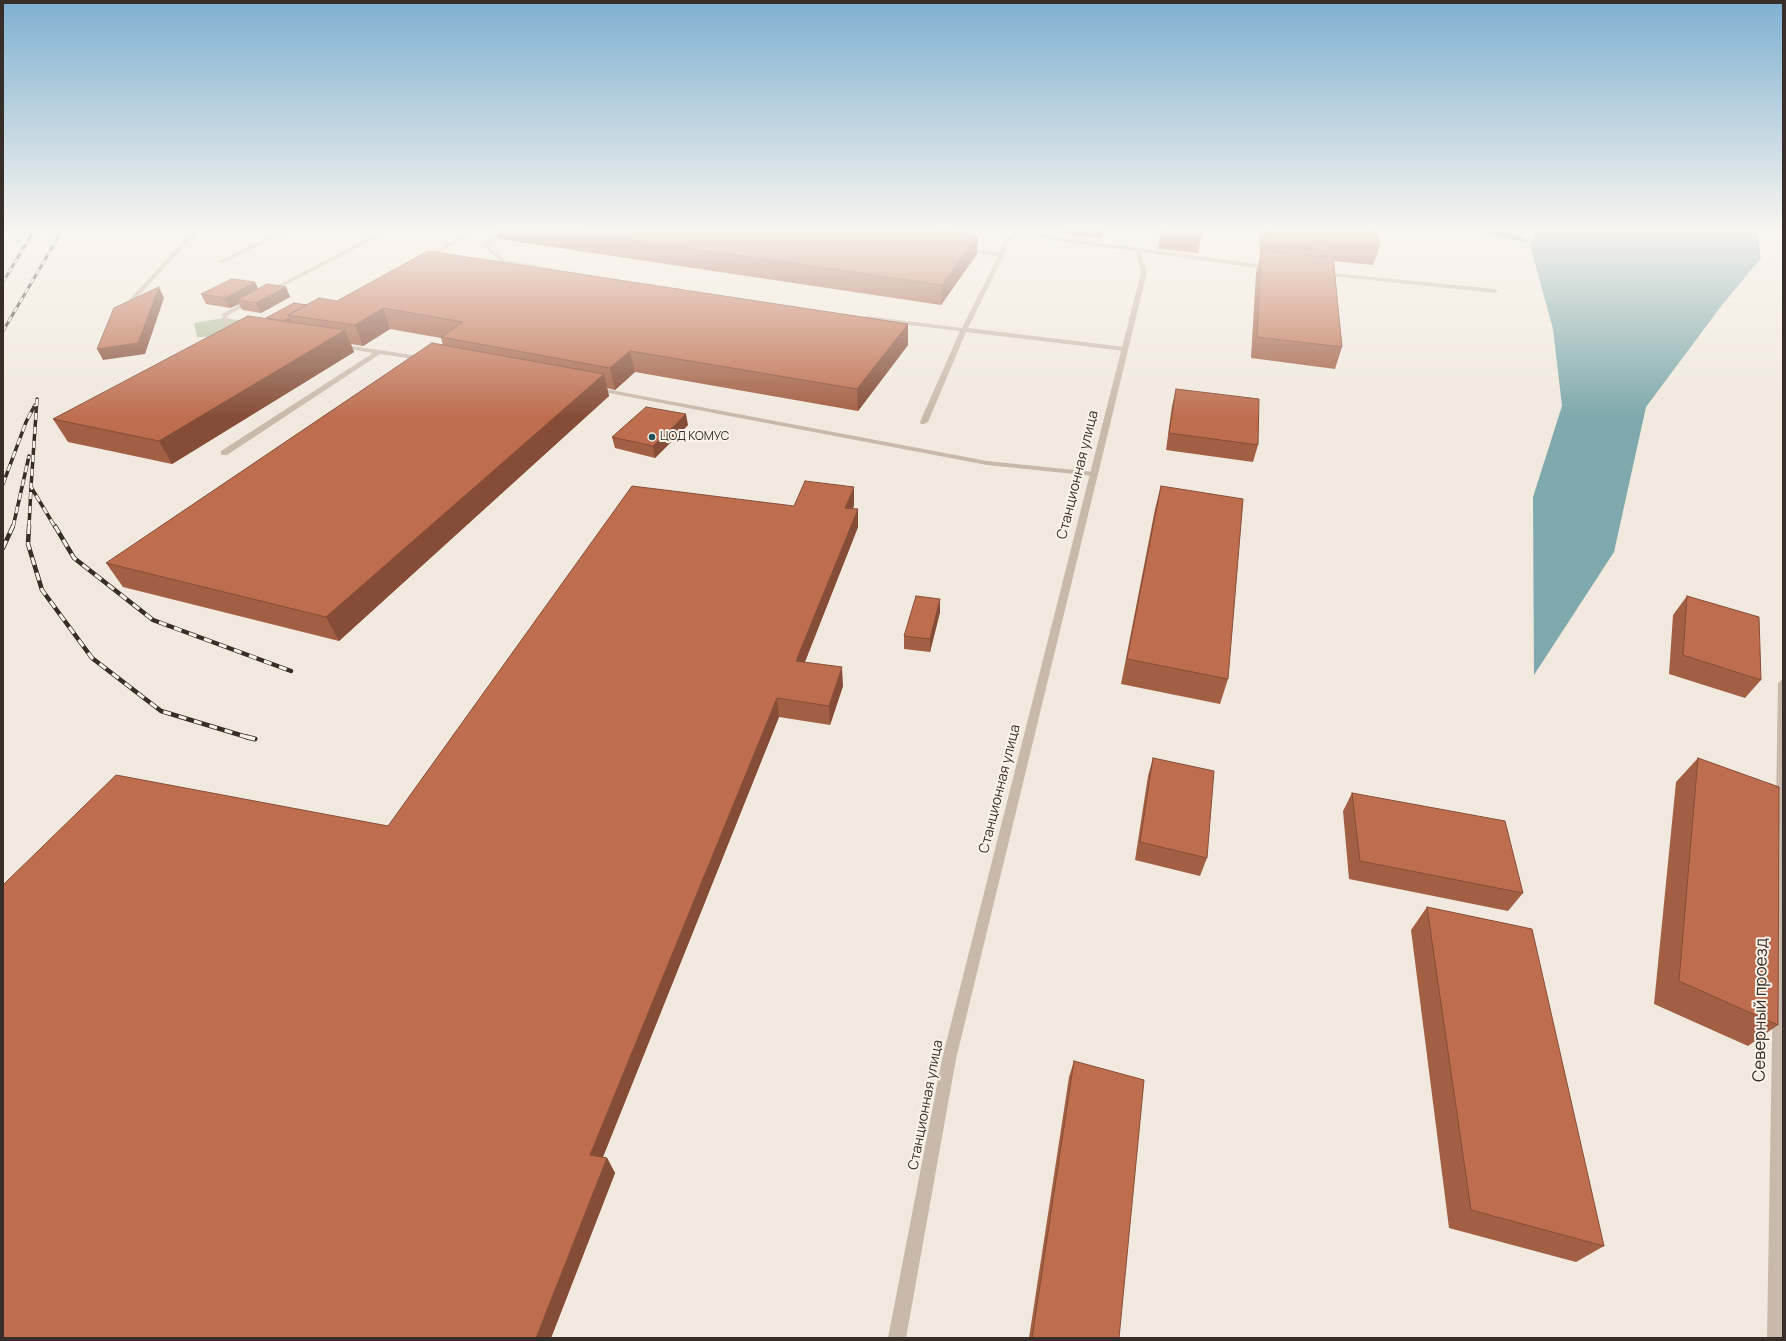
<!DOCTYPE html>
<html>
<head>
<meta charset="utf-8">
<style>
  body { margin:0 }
  #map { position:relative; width:1786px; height:1341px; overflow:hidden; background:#f1e9de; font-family:Manrope,sans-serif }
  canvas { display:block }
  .frame { position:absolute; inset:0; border:4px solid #372e29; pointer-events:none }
</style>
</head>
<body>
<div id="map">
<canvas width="1786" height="1341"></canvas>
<div class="frame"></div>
</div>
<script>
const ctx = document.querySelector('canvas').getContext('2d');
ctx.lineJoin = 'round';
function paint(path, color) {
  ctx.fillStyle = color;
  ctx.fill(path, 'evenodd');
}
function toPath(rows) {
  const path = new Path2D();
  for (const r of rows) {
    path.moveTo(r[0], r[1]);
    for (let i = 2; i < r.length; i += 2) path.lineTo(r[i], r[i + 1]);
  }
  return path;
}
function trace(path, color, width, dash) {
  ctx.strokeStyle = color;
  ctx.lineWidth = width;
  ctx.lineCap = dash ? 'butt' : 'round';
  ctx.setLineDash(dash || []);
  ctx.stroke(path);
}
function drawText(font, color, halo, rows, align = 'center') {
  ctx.font = font + ' Manrope,sans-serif';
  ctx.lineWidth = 4;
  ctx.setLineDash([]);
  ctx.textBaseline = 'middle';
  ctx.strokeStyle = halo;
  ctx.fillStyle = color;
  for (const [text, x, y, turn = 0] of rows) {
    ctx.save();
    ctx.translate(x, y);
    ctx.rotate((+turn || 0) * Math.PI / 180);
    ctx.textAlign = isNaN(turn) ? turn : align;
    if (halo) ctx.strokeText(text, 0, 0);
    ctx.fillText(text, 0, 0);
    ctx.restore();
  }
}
const green = toPath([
  [224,318,253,322,212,337,197,337,194,323]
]);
const water = toPath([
  [1536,229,1757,229,1761,258,1722,305,1646,407,1614,552,1534,675,1533,497,1562,406,1553,329,1530,245]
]);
const stream = toPath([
  [1480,229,1525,240]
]);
const path = toPath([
  [3,242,17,240,24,229]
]);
const service = toPath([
  [196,229,202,229,190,240,133,302,129,302,129,300,186,238,196,229],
  [286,229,293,229,222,263,217,262,286,229],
  [386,229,393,229,270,293,265,292,386,229],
  [473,229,479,229,427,260,422,259,473,229],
  [504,229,510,229,487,245,505,260,612,279,609,281,501,262,481,245,504,229],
  [1019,229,1024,230,1008,242,1004,255,968,328,1125,347,1128,349,1125,351,966,332,928,422,924,424,921,424,920,422,960,331,866,320,863,318,866,316,962,328,998,256,961,250,964,248,999,253,1004,240,1019,229],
  [250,299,255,300,227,316,229,325,242,329,242,331,224,327,222,314,250,299],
  [339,344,426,357,429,359,426,361,380,354,227,455,221,455,221,451,373,353,337,347,337,345,339,344],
  [595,387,987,461,1094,472,1098,474,1094,476,987,465,593,390,593,388,595,387]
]);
const minor = toPath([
  [1018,229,1026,229,1050,236,1271,266,1274,268,1271,270,1141,252,1147,272,956,1059,906,1338,888,1338,942,1059,1141,272,1135,251,1049,240,1018,229],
  [1322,272,1495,289,1498,291,1495,293,1320,275,1320,273,1322,272],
  [1783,679,1783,1338,1767,1338,1778,683,1783,679]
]);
const railFar3 = toPath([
  [3,282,35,229],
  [3,331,63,229]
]);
const railFar2 = toPath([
  [37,399,31,487,55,527],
  [3,484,26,422,35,405],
  [13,527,29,456],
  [29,527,31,487]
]);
const railFar1 = toPath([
  [29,526,28,544,42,590,92,658,161,711,250,738],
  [55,526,74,558,153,620,291,671],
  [3,548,13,526]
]);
const rail = toPath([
  [247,737,255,739]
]);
const wall = toPath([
  [497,229,932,229,977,254,941,305,499,239],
  [1063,229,1104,229,1102,238,1063,234],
  [1259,229,1376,229,1380,246,1373,265,1334,261,1342,347,1335,369,1251,358,1256,273,1260,258],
  [1160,234,1201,239,1198,253,1158,249],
  [255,282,258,289,286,287,290,297,261,313,242,310,239,304,230,308,206,304,201,294],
  [337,301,908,324,908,345,858,411,635,372,615,390,607,388,609,396,339,641,123,587,106,563,443,345,441,338,390,329,363,346,351,344,354,352,172,464,68,442,53,419,266,318,307,305],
  [1176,389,1258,445,1253,462,1166,450,1172,406],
  [688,425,655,458,615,448,612,437],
  [1161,486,1228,679,1220,704,1121,684,1155,509],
  [854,505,853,509,858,509,858,527,805,662,843,686,830,725,779,717,603,1157,607,1158,615,1173,551,1338,388,826,794,506],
  [1687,596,1761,680,1745,698,1669,674,1673,615],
  [940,599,940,612,930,652,904,649,904,636],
  [1153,758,1207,858,1200,876,1135,860,1148,776],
  [1698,758,1778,1025,1748,1046,1654,1004,1676,782],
  [1352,793,1523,893,1508,911,1349,879,1343,811],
  [1427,907,1604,1246,1576,1262,1449,1228,1411,930],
  [1074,1061,1119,1338,1029,1338,1069,1077]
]);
const shadedWall = toPath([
  [1103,229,1104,229,1102,238],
  [978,235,977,254,941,305,942,285],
  [255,282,260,293,237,300,239,304,230,308,225,298],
  [159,287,164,298,145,354,103,360,97,349],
  [286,287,290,297,261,313,256,303],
  [383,308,390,329,363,346,355,325],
  [290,318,294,329,280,324],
  [908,324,908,345,858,411,857,389],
  [345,330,354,352,172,464,159,441],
  [630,351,635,372,615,390,610,368],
  [604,374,609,396,339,641,326,617],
  [686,414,688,425,655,458,653,446],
  [854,487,854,505,846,526,845,508],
  [858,509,858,527,798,679,796,661],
  [940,599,940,612,930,652,930,639],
  [842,667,843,686,830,725,829,706],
  [777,698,779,717,598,1169,590,1155],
  [607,1158,615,1173,551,1338,536,1338]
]);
const building = toPath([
  [556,229,932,229,978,235,942,285,556,229],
  [1162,229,1203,229,1201,239,1160,234,1162,229],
  [1264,229,1376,229,1380,246,1332,242,1333,251,1265,244,1264,229],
  [428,251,908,324,857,389,630,351,610,368,441,337,463,322,383,308,355,325,288,315,319,298,337,301,428,251],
  [1265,251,1333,258,1342,347,1257,337,1261,253,1265,254,1265,251],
  [232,279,255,282,225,298,201,294,232,279],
  [267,284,286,287,256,303,237,300,267,284],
  [159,287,138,343,97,349,114,308,159,287],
  [294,303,307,305,288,315,290,318,284,321,266,318,294,303],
  [248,316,345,330,159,441,53,419,248,316],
  [432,343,604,374,326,617,106,563,432,343],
  [1176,389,1259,399,1258,445,1169,433,1176,389],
  [646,407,686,414,653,446,612,437,646,407],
  [805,481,854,487,845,508,858,509,796,661,842,667,829,706,777,698,590,1155,607,1158,536,1338,3,1338,3,885,116,775,388,826,632,486,794,506,805,481],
  [1161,486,1243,499,1228,679,1127,659,1161,486],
  [916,596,940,599,930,639,904,636,916,596],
  [1687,596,1759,617,1761,680,1683,655,1687,596],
  [1153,758,1214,771,1207,858,1140,842,1153,758],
  [1698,758,1779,787,1778,1025,1679,981,1698,758],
  [1352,793,1505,821,1523,893,1360,861,1352,793],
  [1427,907,1532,929,1604,1246,1471,1210,1427,907],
  [1074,1061,1144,1080,1119,1338,1032,1338,1074,1061]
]);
const markers = [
  [652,437,4,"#215056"]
];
const farPoinames = [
  ["ЦОД КОМУС",660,437]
];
const streetNames = [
  ["Станционная улица",1078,475,-76],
  ["Станционная улица",1000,789,-76],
  ["Станционная улица",926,1105,-79]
];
const nearStreetnames = [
  ["Северный проезд",1761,1010,-89]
];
paint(green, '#b3bf9f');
paint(water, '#7fa9ac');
trace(stream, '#7fa9ac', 4.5);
trace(path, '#b4a395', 1.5, [1, 1]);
paint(service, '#c9b9aa');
paint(minor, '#c9b9aa');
trace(railFar3, '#372e29', 3);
trace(railFar2, '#372e29', 3.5);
trace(railFar1, '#372e29', 4.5);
trace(rail, '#372e29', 5);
trace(railFar3, '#f9f3ea', 2, [5.5]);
trace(railFar2, '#f9f3ea', 2.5, [7]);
trace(railFar1, '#f9f3ea', 3, [8]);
trace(rail, '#f9f3ea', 3.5, [11]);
paint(wall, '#a35f44');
paint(shadedWall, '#854d37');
paint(building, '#be6e4f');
trace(building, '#854d37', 1);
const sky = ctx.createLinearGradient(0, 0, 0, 417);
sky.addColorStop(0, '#7eb0d0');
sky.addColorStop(0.55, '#f9f5f0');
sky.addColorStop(1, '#f9f5f000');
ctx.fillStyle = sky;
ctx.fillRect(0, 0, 1786, 417);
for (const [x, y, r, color] of markers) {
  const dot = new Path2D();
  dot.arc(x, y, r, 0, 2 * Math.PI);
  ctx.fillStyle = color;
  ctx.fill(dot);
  trace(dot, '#f9f3ea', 1.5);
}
drawText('12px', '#372e29', '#f9f3ea', farPoinames, 'left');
drawText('14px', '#372e29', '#f9f3ea', streetNames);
drawText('17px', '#372e29', '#f9f3ea', nearStreetnames);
</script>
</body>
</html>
